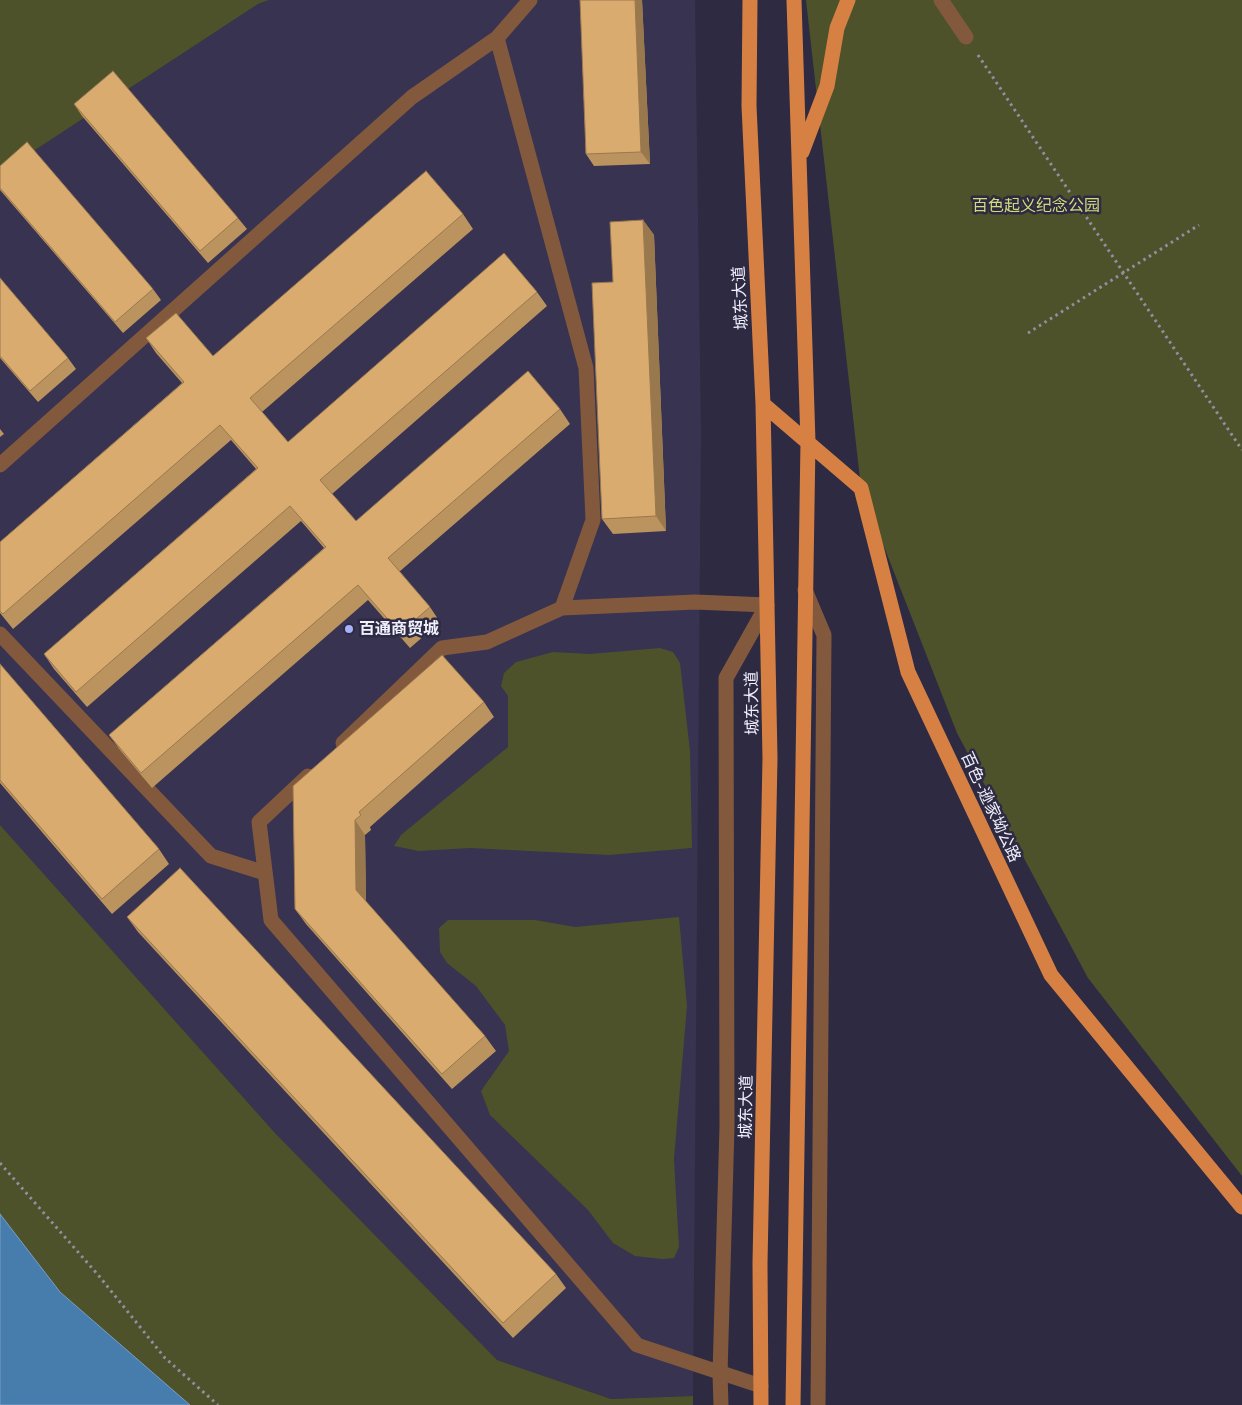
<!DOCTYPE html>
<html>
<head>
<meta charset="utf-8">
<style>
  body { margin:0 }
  canvas { display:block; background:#2d2a41 }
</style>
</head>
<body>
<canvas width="1242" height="1405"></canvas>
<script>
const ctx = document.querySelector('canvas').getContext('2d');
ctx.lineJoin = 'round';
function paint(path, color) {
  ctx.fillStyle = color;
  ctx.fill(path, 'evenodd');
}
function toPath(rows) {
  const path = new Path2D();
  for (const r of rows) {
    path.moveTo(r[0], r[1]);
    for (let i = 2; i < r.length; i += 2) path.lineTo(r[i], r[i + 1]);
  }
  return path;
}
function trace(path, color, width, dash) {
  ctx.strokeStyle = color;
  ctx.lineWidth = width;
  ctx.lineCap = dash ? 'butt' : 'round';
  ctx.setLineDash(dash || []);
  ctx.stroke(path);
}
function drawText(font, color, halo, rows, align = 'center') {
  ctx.font = font + ' "Exo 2","Noto Sans SC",sans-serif';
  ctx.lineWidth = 5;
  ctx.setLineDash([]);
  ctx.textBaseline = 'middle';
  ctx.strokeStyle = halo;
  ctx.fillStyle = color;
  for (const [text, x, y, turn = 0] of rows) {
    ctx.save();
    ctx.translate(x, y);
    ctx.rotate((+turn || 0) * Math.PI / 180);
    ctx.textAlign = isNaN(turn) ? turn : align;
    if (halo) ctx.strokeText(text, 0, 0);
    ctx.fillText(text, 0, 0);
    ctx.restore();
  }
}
const built = toPath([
  [269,0,695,0,701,433,693,1396,611,1399,497,1360,275,1133,0,825,0,173,258,4]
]);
const green = toPath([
  [0,0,269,0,258,4,0,173],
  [806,0,1242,0,1242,1176,1088,978,957,733,861,488],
  [660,648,673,652,680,663,690,751,692,848,609,855,470,848,419,851,394,846,401,835,508,747,508,696,501,686,504,673,516,662,553,652,590,654],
  [0,825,275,1133,497,1360,611,1399,693,1396,693,1405,190,1405,60,1292,0,1214],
  [679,917,687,1006,674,1159,679,1247,674,1258,662,1259,635,1256,613,1243,588,1210,490,1115,481,1091,509,1051,505,1025,476,986,447,963,440,952,439,928,448,920,535,920,575,927]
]);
const water = toPath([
  [0,1214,60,1292,190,1405,0,1405,0,1214]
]);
const path = toPath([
  [978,55,1242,450],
  [1028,333,1199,225],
  [0,1163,99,1276,165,1358,218,1405]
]);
const minor = toPath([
  [530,0,497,38,586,368,593,520,562,608,695,602,767,605,726,678,727,1126,720,1374,721,1405],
  [941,0,966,37],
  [0,465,412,97,497,38],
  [805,590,824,635,818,1405],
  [0,634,211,856,265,873],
  [343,743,442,648,487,642,562,608],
  [308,776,259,822,271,920,637,1345,761,1386]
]);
const major = toPath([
  [750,0,749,106,763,404,770,758,760,1263,761,1405],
  [802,152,827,86,837,28,848,0],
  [763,404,861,488,908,672,1051,975,1242,1207],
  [793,1405,808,442,794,0]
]);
const wall = toPath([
  [580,0,642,0,650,164,594,166,586,154],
  [74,104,238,218,247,229,208,263,82,116],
  [0,166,153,289,161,300,123,333,0,190],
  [463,214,473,229,262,412,288,442,537,292,547,306,332,494,356,521,560,409,570,424,399,572,430,607,440,622,410,648,368,600,152,788,120,750,109,735,324,548,301,521,87,707,54,669,44,654,256,469,231,440,13,629,0,613,0,542,182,383,156,353,146,338,213,356],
  [643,220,654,235,666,531,613,534,602,519,613,282],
  [0,278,68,358,76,369,38,402,0,358],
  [0,429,4,434,0,437],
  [0,664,159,849,169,864,112,914,0,783],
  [484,702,494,717,370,827,371,830,365,835,366,902,485,1036,496,1051,452,1089,306,924,295,909,293,786],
  [127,917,556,1274,566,1288,513,1338,138,932]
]);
const shadedWall = toPath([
  [635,0,642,0,650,164,641,152],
  [643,220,654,235,666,531,656,516],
  [355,820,365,835,366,905,356,890]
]);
const building = toPath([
  [580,0,635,0,641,152,586,154,580,0],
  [113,71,238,218,200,251,74,104,113,71],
  [27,142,153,289,115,322,0,188,0,166,27,142],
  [426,171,463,214,250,398,288,442,504,253,537,292,320,480,356,521,528,371,560,409,388,558,430,607,400,633,358,585,141,773,109,735,326,547,290,506,76,692,44,654,258,468,220,425,3,614,0,611,0,542,184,382,146,338,176,313,213,356,426,171],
  [643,220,656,516,602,519,592,283,613,282,610,222,643,220],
  [0,278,68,358,30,391,0,356,0,278],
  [442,655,484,702,359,812,361,815,355,820,356,890,485,1036,442,1074,295,909,293,786,442,655],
  [0,664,159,849,102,899,0,780,0,664],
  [180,868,556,1274,503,1323,127,917,180,868]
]);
const markers = [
  [349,629,5,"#a5b1fc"]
];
const parkNames = [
  ["百色起义纪念公园",1036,206]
];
const streetNames = [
  ["城东大道",740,298,-93],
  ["城东大道",752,703,-91],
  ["百色-逊家坳公路",991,807,65],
  ["城东大道",746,1107,-89]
];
const poiNames = [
  ["百通商贸城",359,629]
];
paint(built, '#373350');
paint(green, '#4d522b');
paint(water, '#477dad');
trace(water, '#7aa0c6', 1);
trace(path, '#918fa2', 3, [2.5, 4]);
trace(minor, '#83593d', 15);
trace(major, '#d78044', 15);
paint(wall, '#bb935f');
paint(shadedWall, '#99784e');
paint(building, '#daab6f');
trace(building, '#99784e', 1);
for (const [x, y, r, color] of markers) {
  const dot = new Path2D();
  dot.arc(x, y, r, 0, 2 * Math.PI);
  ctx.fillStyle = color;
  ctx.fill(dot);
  trace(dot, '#2d2a41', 2);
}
drawText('16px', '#d1dd7a', '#2d2a41', parkNames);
drawText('16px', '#f1f0ff', '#2d2a41', streetNames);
drawText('bold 16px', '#f1f0ff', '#2d2a41', poiNames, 'left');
</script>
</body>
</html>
